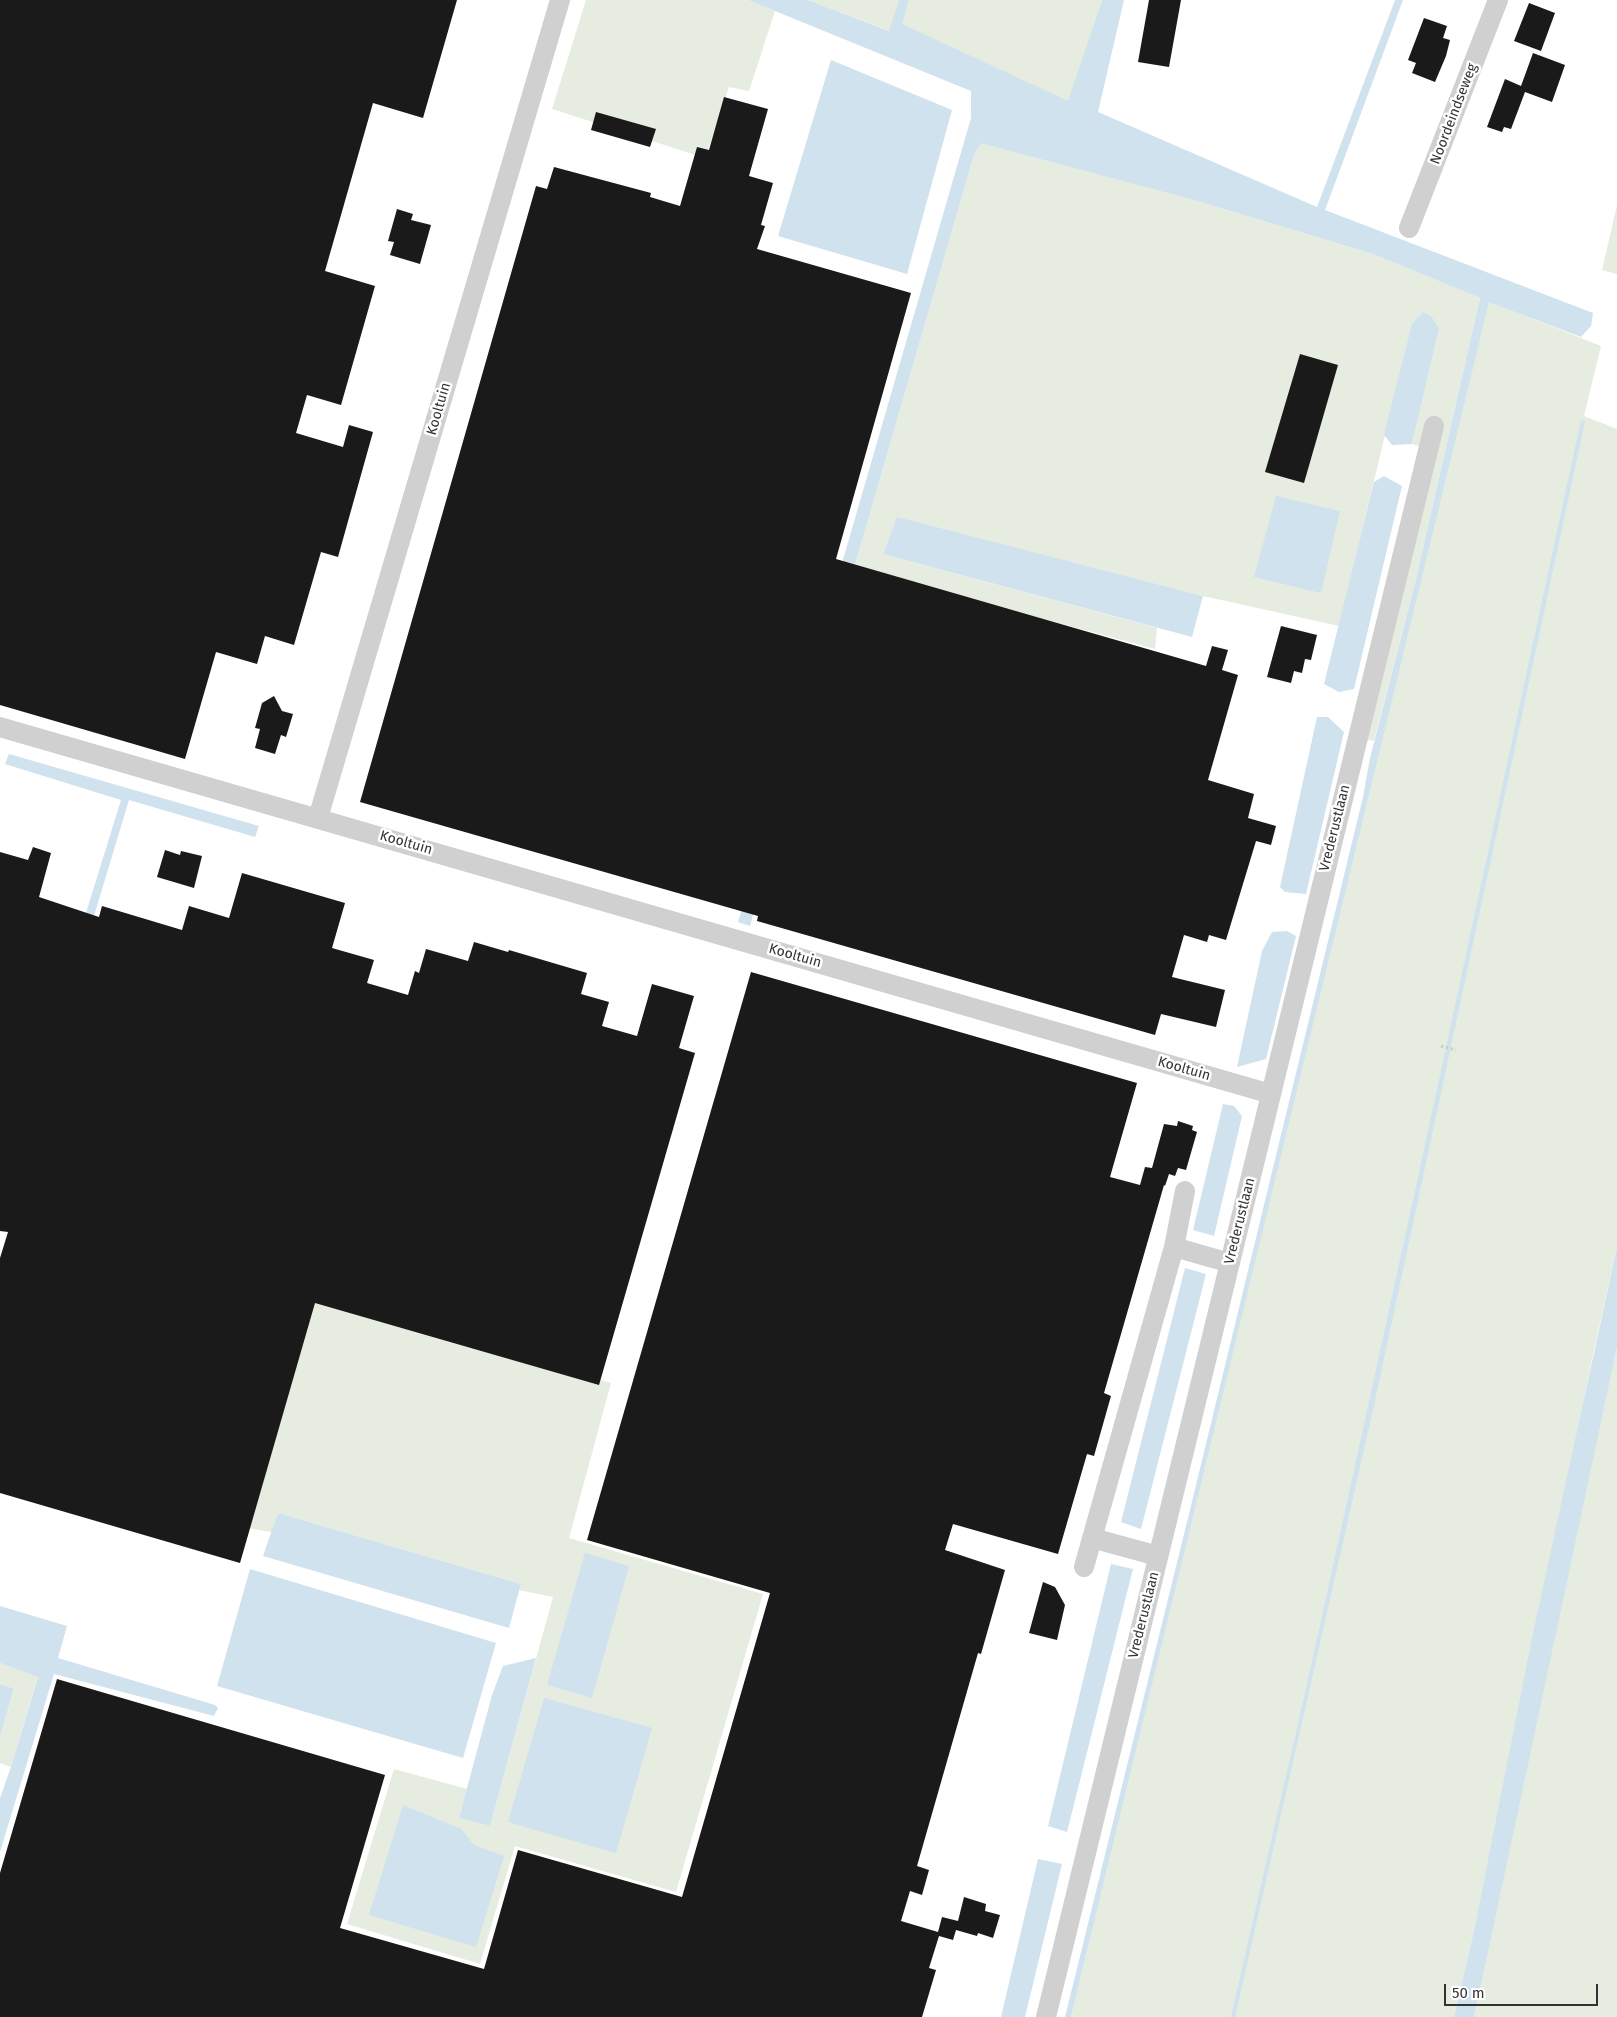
<!DOCTYPE html>
<html>
<head>
<meta charset="utf-8">
<style>
  body { margin:0 }
  #map { position:relative; width:1617px; height:2017px; overflow:hidden; background:#fff; font-family:"Fira Sans",sans-serif }
  canvas { display:block }
  .scale { position:absolute; left:1444px; top:1984px; width:154px; height:22px; box-sizing:border-box; border:2px solid #333; border-top:0; padding-left:6px; font-size:15px; line-height:18px; white-space:nowrap; color:#333; -webkit-text-stroke:4px #fff; paint-order:stroke }
</style>
</head>
<body>
<div id="map">
<canvas width="1617" height="2017"></canvas>
<div class="scale">50 m</div>
</div>
<script>
const ctx = document.querySelector('canvas').getContext('2d');
ctx.lineJoin = 'round';
function paint(path, color) {
  ctx.fillStyle = color;
  ctx.fill(path, 'evenodd');
}
function toPath(rows) {
  const path = new Path2D();
  for (const r of rows) {
    path.moveTo(r[0], r[1]);
    for (let i = 2; i < r.length; i += 2) path.lineTo(r[i], r[i + 1]);
  }
  return path;
}
function trace(path, color, width, dash) {
  ctx.strokeStyle = color;
  ctx.lineWidth = width;
  ctx.lineCap = dash ? 'butt' : 'round';
  ctx.setLineDash(dash || []);
  ctx.stroke(path);
}
function drawText(font, color, halo, rows, align = 'center') {
  ctx.font = font + ' "Fira Sans",sans-serif';
  ctx.lineWidth = 5;
  ctx.setLineDash([]);
  ctx.textBaseline = 'middle';
  ctx.strokeStyle = halo;
  ctx.fillStyle = color;
  for (const [text, x, y, turn = 0] of rows) {
    ctx.save();
    ctx.translate(x, y);
    ctx.rotate((+turn || 0) * Math.PI / 180);
    ctx.textAlign = isNaN(turn) ? turn : align;
    if (halo) ctx.strokeText(text, 0, 0);
    ctx.fillText(text, 0, 0);
    ctx.restore();
  }
}
const green = toPath([
  [586,0,748,0,775,11,749,91,729,87,705,158,552,109],
  [808,0,899,0,890,31],
  [909,0,1102,0,1068,102,901,24],
  [981,142,1194,200,1373,254,1480,298,1416,579,1374,741,1364,739,1421,447,1412,444,1439,329,1423,312,1412,323,1339,626,1203,596,897,518,883,554,1157,628,1155,649,854,568,974,155],
  [1617,205,1617,274,1602,270],
  [1488,301,1601,346,1584,416,1617,429,1617,1247,1594,1350,1475,1926,1454,2017,1071,2017],
  [313,1298,611,1383,569,1538,763,1594,676,1892,515,1846,480,1964,347,1924,394,1769,467,1789,459,1818,490,1826,553,1597,519,1590,521,1584,278,1513,272,1532,241,1527],
  [1617,1347,1617,2017,1474,2017,1541,1698],
  [0,1663,38,1676,11,1767,0,1763,0,1737,14,1690,0,1684]
]);
const water = toPath([
  [748,0,808,0,889,31,899,0,909,0,902,24,1068,101,1102,0,1124,0,1098,112,1317,207,1395,0,1403,0,1325,210,1593,313,1591,326,1581,337,1489,302,1071,2017,1065,2017,1188,1518,1363,797,1370,758,1416,579,1480,298,1373,254,1194,200,981,143,974,155,750,926,738,922,971,118,971,91],
  [831,60,952,110,907,274,778,236],
  [1423,312,1431,316,1439,329,1412,444,1392,445,1384,435,1412,323],
  [1581,420,1585,421,1373,1410,1235,2017,1231,2017,1308,1680,1414,1196],
  [1384,476,1402,486,1354,689,1339,692,1324,684,1374,482],
  [1276,496,1340,511,1321,593,1254,577],
  [897,517,1203,596,1192,637,883,554],
  [1317,717,1328,717,1344,732,1306,894,1285,892,1280,887],
  [9,754,259,826,255,837,129,800,0,1227,0,1190,121,800,5,764],
  [1287,931,1296,936,1266,1059,1237,1067,1262,951,1272,932],
  [1223,1104,1234,1106,1242,1116,1214,1236,1193,1230],
  [1617,1247,1617,1347,1485,1966,1474,2017,1454,2017,1475,1926,1532,1638],
  [1185,1268,1206,1274,1141,1529,1121,1522],
  [278,1513,521,1584,509,1628,263,1556],
  [585,1553,629,1566,592,1698,547,1685],
  [1111,1564,1133,1569,1067,1832,1048,1826],
  [250,1569,496,1643,463,1758,217,1686],
  [0,1606,67,1626,58,1658,215,1705,218,1708,214,1716,54,1674,0,1852,0,1798,11,1767,38,1677,0,1663],
  [536,1658,490,1826,459,1818,492,1695,503,1666],
  [0,1684,14,1689,0,1737],
  [544,1698,652,1728,616,1853,508,1822],
  [403,1805,461,1829,474,1845,504,1856,476,1947,369,1915],
  [1038,1859,1062,1864,1025,2017,1001,2017]
]);
const building = toPath([
  [0,0,457,0,423,118,373,103,325,271,375,286,341,405,307,395,296,433,343,447,349,425,373,432,338,557,321,552,294,645,265,636,257,664,216,652,185,759,0,705],
  [1149,0,1181,0,1169,67,1138,62],
  [1529,3,1555,13,1541,51,1514,41],
  [1424,18,1447,26,1443,38,1450,40,1446,56,1435,82,1412,73,1416,63,1408,60],
  [1533,53,1565,65,1552,102,1525,92,1511,129,1504,127,1502,132,1487,127,1505,79,1521,86],
  [724,97,768,109,749,176,773,183,761,225,765,226,757,249,911,293,836,559,1206,666,1212,646,1228,650,1222,670,1238,675,1208,780,1254,794,1248,818,1276,826,1271,845,1256,841,1226,940,1209,935,1207,942,1184,935,1172,977,1225,990,1216,1027,1161,1014,1155,1035,757,921,758,916,360,802,536,186,547,189,554,167,651,193,650,197,680,206,697,147,709,150],
  [596,112,656,129,650,147,591,130],
  [397,209,413,214,411,220,431,225,420,264,390,255,394,242,388,241],
  [1300,354,1338,365,1304,483,1265,472],
  [1281,626,1317,635,1311,660,1305,659,1302,673,1294,671,1291,683,1267,677],
  [274,696,282,711,293,714,286,737,281,735,275,754,255,748,260,729,255,728,262,703],
  [33,847,51,853,39,897,99,917,102,906,182,930,189,906,229,918,242,873,345,903,332,948,374,960,367,983,408,995,415,971,419,973,426,949,468,961,474,942,508,952,509,950,587,973,581,994,609,1002,602,1026,637,1036,652,984,694,996,679,1048,695,1053,599,1385,315,1303,240,1563,0,1493,0,1258,8,1232,0,1231,0,852,28,860],
  [165,850,180,855,181,851,202,856,194,888,157,877],
  [751,972,1137,1083,1110,1177,1140,1185,1145,1167,1152,1168,1164,1124,1177,1126,1178,1121,1193,1126,1192,1130,1197,1132,1186,1170,1178,1168,1175,1176,1169,1174,1165,1186,1164,1185,1104,1393,1111,1396,1094,1456,1087,1454,1058,1554,953,1524,945,1550,1005,1570,981,1654,978,1653,917,1866,929,1870,922,1895,910,1891,901,1921,938,1932,942,1917,958,1921,964,1897,986,1904,985,1911,1000,1915,993,1938,978,1933,977,1936,956,1930,953,1940,939,1936,929,1968,936,1970,922,2017,0,2017,0,1873,57,1679,385,1775,340,1928,484,1969,518,1850,682,1897,770,1593,587,1540],
  [1043,1582,1055,1587,1065,1605,1057,1640,1029,1633]
]);
const path = toPath([
  [1441,1046,1456,1050]
]);
const street = toPath([
  [1409,228,1498,0],
  [0,727,1271,1094],
  [318,818,560,0],
  [1174,1247,1230,1263],
  [1092,1538,1158,1556],
  [1084,1567,1174,1247,1185,1191],
  [1046,2017,1434,426]
]);
const streetNames = [
  ["Noordeindseweg",1454,114,-69],
  ["Kooltuin",439,409,-74],
  ["Vrederustlaan",1335,828,-76],
  ["Kooltuin",406,843,16],
  ["Kooltuin",795,956,16],
  ["Kooltuin",1184,1069,16],
  ["Vrederustlaan",1240,1221,-76],
  ["Vrederustlaan",1144,1615,-76]
];
paint(green, '#e6ecdf');
paint(water, '#cfe2ee');
paint(building, '#1a1a1a');
trace(path, '#cdcdcd', 3, [2.5, 2.5]);
trace(street, '#d0d0d0', 20);
drawText('14px', '#333', '#fff', streetNames);
</script>
</body>
</html>
